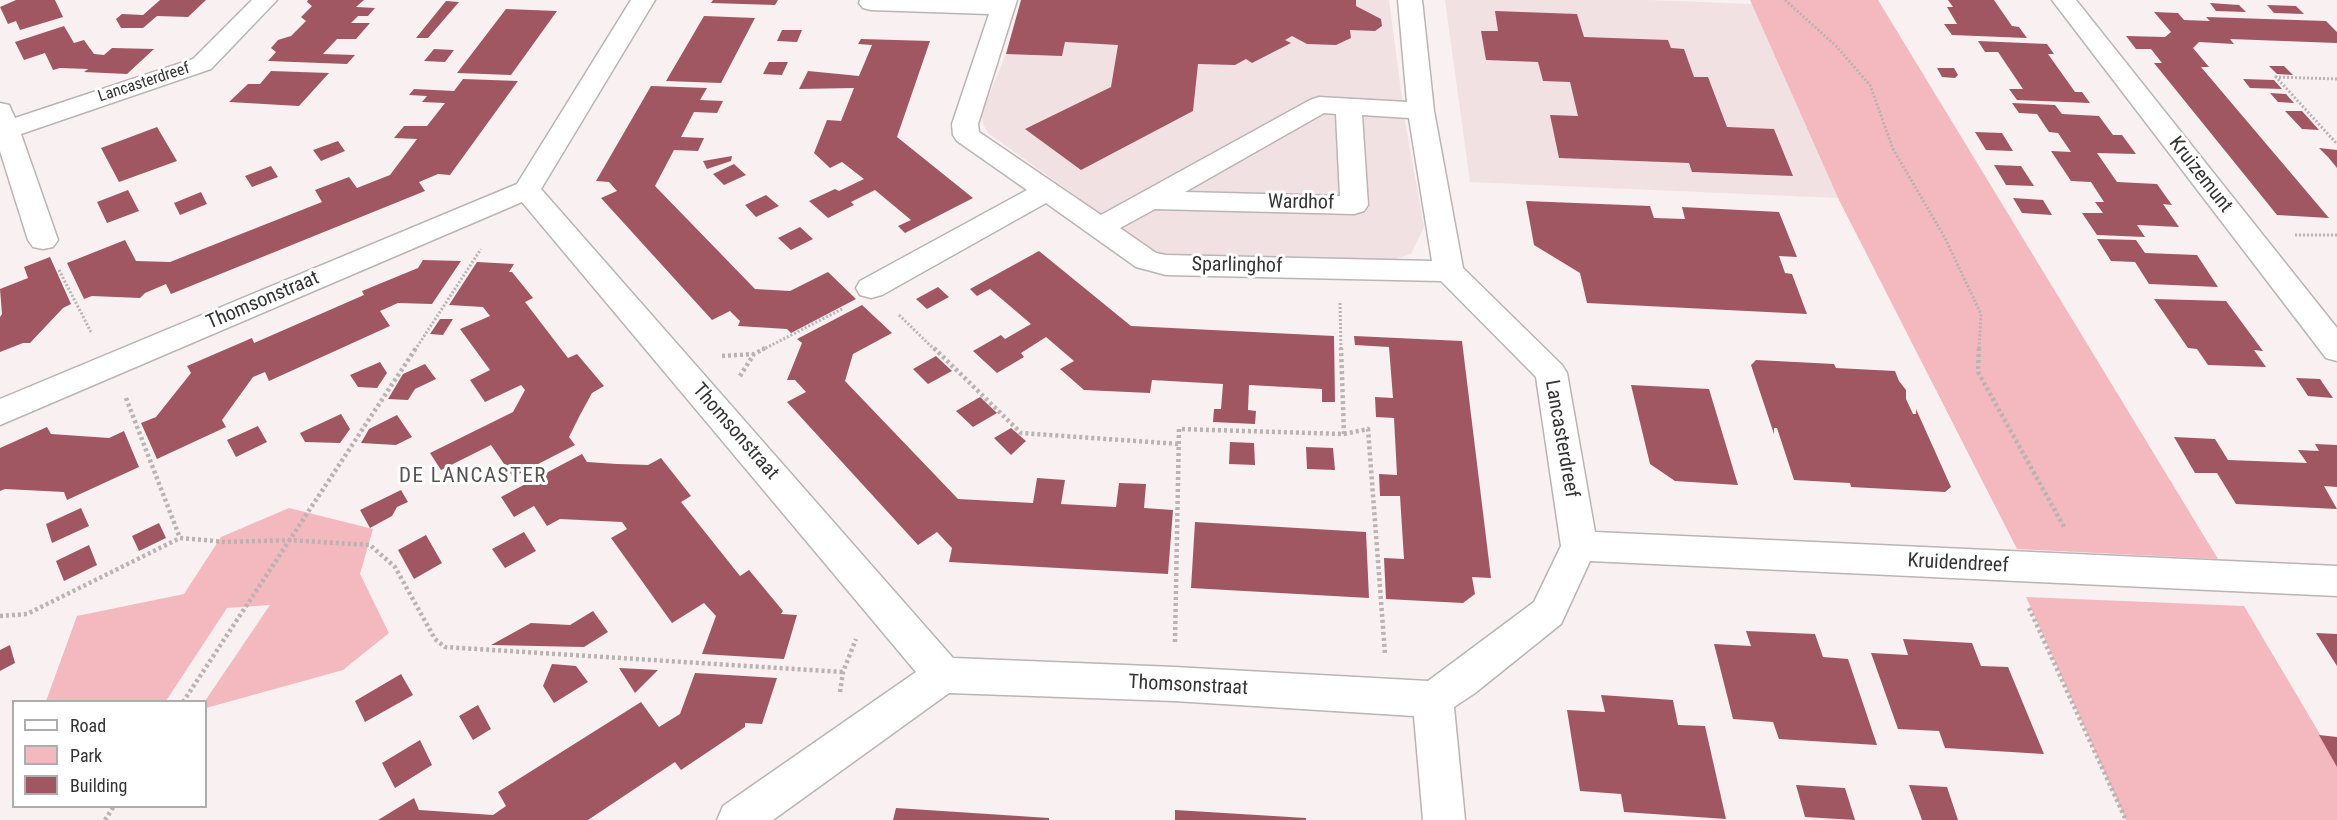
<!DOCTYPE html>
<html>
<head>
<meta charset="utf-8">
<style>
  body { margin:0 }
  #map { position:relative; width:2337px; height:820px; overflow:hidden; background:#f8f0f1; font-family:"Roboto Condensed",sans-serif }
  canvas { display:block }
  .legend { position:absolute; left:12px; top:700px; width:195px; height:108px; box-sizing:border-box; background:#fff; border:2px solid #aeadad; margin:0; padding:8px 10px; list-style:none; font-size:18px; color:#353333 }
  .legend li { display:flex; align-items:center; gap:12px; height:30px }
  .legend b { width:30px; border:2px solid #aeadad }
</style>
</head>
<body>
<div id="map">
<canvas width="2337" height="820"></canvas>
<ul class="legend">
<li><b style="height:8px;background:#fff"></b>Road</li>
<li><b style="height:16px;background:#f3b9bf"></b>Park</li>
<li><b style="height:16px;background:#a15762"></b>Building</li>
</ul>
</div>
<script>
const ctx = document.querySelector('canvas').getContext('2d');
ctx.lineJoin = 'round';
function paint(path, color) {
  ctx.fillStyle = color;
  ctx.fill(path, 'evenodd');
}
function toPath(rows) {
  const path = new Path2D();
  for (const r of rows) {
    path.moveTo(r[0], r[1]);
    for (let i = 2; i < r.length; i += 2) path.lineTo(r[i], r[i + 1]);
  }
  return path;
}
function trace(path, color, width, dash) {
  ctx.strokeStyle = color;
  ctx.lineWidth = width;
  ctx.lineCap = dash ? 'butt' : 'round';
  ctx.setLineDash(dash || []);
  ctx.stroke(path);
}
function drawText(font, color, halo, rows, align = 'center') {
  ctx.font = font + ' "Roboto Condensed",sans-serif';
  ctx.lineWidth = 6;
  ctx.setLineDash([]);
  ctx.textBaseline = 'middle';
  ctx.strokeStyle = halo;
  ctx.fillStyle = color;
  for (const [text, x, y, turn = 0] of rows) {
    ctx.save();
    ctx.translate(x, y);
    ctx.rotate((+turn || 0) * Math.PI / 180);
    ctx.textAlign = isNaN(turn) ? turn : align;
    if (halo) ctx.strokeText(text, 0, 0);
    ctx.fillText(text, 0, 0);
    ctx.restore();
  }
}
const built = toPath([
  [1021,0,1389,0,1405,121,1424,227,1411,254,1392,260,1156,257,1149,255,1097,211,988,133,984,126,981,115,1006,54],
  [1445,0,1649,0,1752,4,1838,198,1470,182]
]);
const green = toPath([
  [1750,0,1878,0,2218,559,2017,549,1838,198],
  [289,508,373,529,360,574,389,633,343,670,206,708,205,701,270,605,227,608,166,701,46,701,77,616,184,594,221,537],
  [2026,597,2244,606,2337,763,2337,820,2126,820]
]);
const building = toPath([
  [16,0,55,0,63,17,20,30,16,21,8,24,0,7],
  [160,0,206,0,188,17,157,16,143,28,121,28,116,19,122,14,143,15],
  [308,0,364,0,356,7,375,8,368,16,358,16,351,23,370,23,356,39,337,39,323,54,355,55,347,64,268,61,276,52,271,48,278,40,291,36,306,21,301,17,312,6,307,2],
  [713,0,778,0,775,5,711,3],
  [1021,0,1356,0,1356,6,1381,19,1382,26,1375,31,1350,30,1351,38,1336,45,1307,44,1292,36,1285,40,1291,43,1252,63,1246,59,1235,65,1198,64,1193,111,1081,170,1025,129,1111,87,1118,45,1065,42,1062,56,1006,54],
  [1948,0,1994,0,2012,26,2019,27,2027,38,1952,35,1944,24,1957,24,1947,7,1953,7],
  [446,1,459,2,428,38,416,38],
  [2210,3,2239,5,2246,12,2216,11],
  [2267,5,2296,6,2304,14,2274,13],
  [506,9,557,11,511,75,457,73],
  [1495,11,1577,14,1584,37,1668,40,1671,48,1684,49,1694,77,1708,77,1727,127,1774,129,1793,176,1692,172,1689,163,1559,158,1550,115,1578,116,1570,82,1543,81,1538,62,1486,60,1481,31,1498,31],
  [2154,12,2178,13,2184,20,2210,21,2206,17,2326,21,2337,32,2337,43,2230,39,2234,44,2199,42,2193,48,2209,67,2201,67,2329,218,2277,215,2154,63,2162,63,2151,49,2136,49,2126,36,2165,37,2171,32],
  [704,16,755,18,721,83,666,81],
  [64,26,74,43,84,40,94,54,104,55,112,48,154,49,127,74,84,72,88,69,60,68,53,70,45,53,24,60,15,42],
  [782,30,802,30,797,42,777,41],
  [861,39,930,41,897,137,973,198,905,233,898,226,911,220,875,190,851,202,854,205,828,218,809,201,835,189,839,191,864,179,842,162,830,168,814,153,827,120,841,121,854,88,799,89,808,71,859,76,872,45,858,44],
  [1978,41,2047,44,2054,54,2048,54,2075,92,2082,92,2090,103,2017,100,2009,89,2023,89,1998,52,1985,52],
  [434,49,454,50,445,62,424,61],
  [769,62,788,62,782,75,763,74],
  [2269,66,2284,66,2293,75,2277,74],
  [1937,68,1954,68,1958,75,1955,78,1942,77],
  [271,71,329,73,299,106,229,102,248,84,260,84],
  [463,79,518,81,450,175,438,174,419,182,425,191,171,294,166,284,145,293,140,298,92,296,84,299,67,263,125,240,136,261,170,262,322,202,315,190,349,177,357,188,390,175,417,139,394,138,404,126,427,126,445,103,422,102,427,96,409,95,414,89,454,91],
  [2243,79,2274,80,2282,89,2250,88],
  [651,86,707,88,700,100,723,101,717,113,694,112,681,137,704,138,698,151,674,150,655,186,755,289,790,291,828,272,856,299,791,333,787,329,738,326,740,321,730,311,712,320,601,198,617,191,609,182,596,181],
  [2270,93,2286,94,2294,103,2278,102],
  [2012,103,2055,105,2062,114,2099,116,2113,135,2122,135,2136,154,2097,153,2117,182,2157,184,2172,205,2163,204,2179,227,2137,225,2145,237,2097,235,2082,213,2103,213,2095,202,2104,202,2091,182,2071,181,2051,151,2071,152,2058,133,2049,132,2037,114,2019,113],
  [2285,111,2302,111,2319,130,2302,129],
  [157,127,177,161,119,182,101,148],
  [1975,132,2002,133,2013,151,1986,150],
  [338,141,345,151,321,161,313,150],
  [2319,148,2337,150,2337,168,2328,157],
  [732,156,731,161,707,169,703,161],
  [734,164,746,175,724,185,713,174],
  [1994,165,2021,166,2034,186,2006,185],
  [271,166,278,177,252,187,245,176],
  [128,190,139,211,107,223,97,202],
  [201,192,207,204,180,215,174,203],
  [766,195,779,206,756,217,745,205],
  [2013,198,2043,200,2052,215,2022,213],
  [1526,201,1650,206,1654,218,1685,219,1682,207,1779,212,1797,257,1779,256,1785,273,1792,274,1807,314,1587,303,1580,273,1534,245],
  [800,227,813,239,791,250,778,238],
  [2097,239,2136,240,2145,253,2197,255,2218,287,2149,284,2135,262,2111,261],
  [1039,251,1131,326,1334,336,1335,402,1322,402,1322,389,1249,385,1248,410,1256,411,1255,424,1213,422,1214,409,1221,409,1223,384,1152,380,1150,393,1084,390,1060,369,1074,361,1046,337,1021,353,1024,357,997,373,973,351,1001,335,1005,339,1031,324,990,289,977,296,970,289],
  [50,257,71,304,63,308,30,343,23,343,0,352,0,317,2,314,0,289,28,278,24,267],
  [423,260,461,261,432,304,398,303,380,311,390,326,269,381,265,372,253,377,222,420,226,427,157,459,141,423,156,417,191,373,187,366,252,338,254,343,364,295,362,291,418,268],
  [477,262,514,264,509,272,512,272,533,298,525,302,568,358,577,354,604,386,592,393,580,415,569,437,575,445,513,477,491,445,441,470,430,453,513,412,525,390,521,385,485,402,470,380,490,370,460,329,490,316,483,307,449,305],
  [938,287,949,297,927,309,916,299],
  [2154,299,2226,301,2263,351,2254,350,2266,367,2208,365,2197,349,2188,348],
  [862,305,892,333,853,354,845,381,958,499,1033,503,1037,478,1065,480,1061,504,1116,507,1119,483,1146,484,1144,508,1173,510,1168,574,949,562,952,548,937,532,918,545,787,402,806,392,795,380,787,380,802,343,797,339],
  [440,319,453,319,443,335,430,334],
  [1354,336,1462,341,1491,578,1472,577,1475,594,1463,603,1386,599,1384,558,1404,559,1400,496,1380,496,1379,474,1397,475,1394,418,1376,417,1375,397,1393,398,1389,347,1355,345],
  [936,356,952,371,928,384,913,369],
  [1756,360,1834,364,1836,368,1895,371,1899,381,1906,390,1906,399,1913,414,1916,414,1916,409,1951,487,1945,492,1851,487,1850,483,1794,480,1777,428,1774,428,1774,434,1751,365],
  [380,362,387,373,377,388,358,387,350,375],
  [425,364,436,379,415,389,408,400,388,399,403,374],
  [2296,378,2320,379,2333,398,2308,396],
  [1631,385,1709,389,1738,485,1675,481,1650,464],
  [980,397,997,413,973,427,956,411],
  [341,414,350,429,340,443,305,442,300,433],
  [397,415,412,437,396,445,361,443,369,429],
  [258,426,267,442,236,457,227,440],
  [47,427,51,434,109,438,124,431,139,467,67,500,64,492,5,489,0,491,0,448],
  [1011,428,1026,441,1011,455,994,438],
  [2174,437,2215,439,2228,460,2307,463,2298,450,2319,451,2315,444,2337,445,2337,487,2324,486,2337,509,2236,504,2217,473,2195,473],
  [1230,442,1254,443,1255,465,1229,464],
  [1306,447,1333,448,1335,470,1307,469],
  [582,454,587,462,617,464,648,465,661,458,691,496,681,502,740,576,749,570,783,611,781,614,797,615,784,659,702,654,716,616,704,603,672,623,611,538,627,529,622,522,560,519,547,526,534,506,514,517,501,497],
  [401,490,408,502,397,507,392,516,370,528,360,510],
  [81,508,89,526,52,543,46,524],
  [1195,522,1366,532,1369,598,1191,588],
  [159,523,166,538,139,551,132,536],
  [524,532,536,551,505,568,492,549],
  [426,535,442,563,414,579,398,550],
  [89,545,97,565,64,581,56,561],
  [593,611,608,632,584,647,491,645,531,623,570,625],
  [1746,631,1815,634,1823,657,1848,659,1877,745,1779,739,1773,722,1733,719,1714,644,1751,646],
  [2316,633,2337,634,2337,666],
  [1903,639,1972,643,1981,666,2008,667,2044,754,1945,748,1939,731,1898,729,1871,653,1908,655],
  [10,645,15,663,0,671,0,650],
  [552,664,576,666,588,682,554,703,543,686],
  [619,668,658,670,635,693],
  [695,673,777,678,762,724,745,723,745,727,681,770,675,762,588,820,378,820,414,798,419,810,493,815,506,806,498,792,641,702,659,727,680,714],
  [401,674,413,695,365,722,355,701],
  [1601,695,1673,700,1678,725,1705,726,1726,819,1624,812,1621,794,1580,791,1567,710,1605,712],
  [478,705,491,729,473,740,459,716],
  [2319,735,2337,737,2337,767],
  [420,740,432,765,395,788,382,763],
  [1796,785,1845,788,1855,820,1805,817],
  [1909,785,1947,787,1958,820,1922,820],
  [896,808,1049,818,1049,820,893,820],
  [1175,810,1306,818,1306,820,1175,820]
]);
const pathFar1 = toPath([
  [1785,0,1836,46,1870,85,1893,149,1945,238,1981,314,1979,350],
  [2337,79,2276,77,2337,144],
  [2295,235,2337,235],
  [59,270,91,332],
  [1340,303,1341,350],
  [899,315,935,350],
  [415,350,481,249],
  [762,350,842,309]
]);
const path = toPath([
  [934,348,1021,433,1179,444],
  [1979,348,1978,372,2064,527],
  [722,356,754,354],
  [740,376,754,354,765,348],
  [126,398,180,538],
  [1344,434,1368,429,1385,654],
  [2029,608,2126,820],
  [0,616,27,614,180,538,226,542,289,540,370,545,395,567,435,639,445,647,843,672],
  [1175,642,1179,429,1344,434,1341,348],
  [840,692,843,672,856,639],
  [183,702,416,348],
  [105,820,114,806]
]);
const minor = toPath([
  [252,0,277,0,211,69,21,134,58,240,53,247,43,249,33,247,28,240,0,151,0,103,9,105,15,118,193,59,252,0],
  [631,0,655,0,541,189,953,658,1174,667,1428,681,1534,602,1561,546,1536,377,1441,281,1166,275,1136,267,1046,203,882,295,871,298,860,295,856,288,860,281,1027,190,957,141,953,135,952,124,989,14,871,10,863,8,859,3,860,0,1017,0,978,124,979,132,1101,215,1310,100,1319,97,1407,102,1398,0,1422,0,1434,111,1463,268,1562,365,1567,373,1595,532,2337,566,2337,596,1590,561,1561,624,1475,693,1454,707,1465,820,1423,820,1414,716,1174,701,949,693,773,820,717,820,723,806,916,672,522,202,0,425,0,399,517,184,631,0],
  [1324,113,1336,114,1340,196,1185,192,1324,113],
  [1362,115,1409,118,1432,261,1166,255,1156,253,1120,228,1155,209,1354,214,1364,211,1368,205,1362,115],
  [2052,0,2076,0,2337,328,2337,361,2326,358,2052,0]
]);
const farStreetnames = [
  ["Lancasterdreef",144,83,-18]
];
const streetNames = [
  ["Kruizemunt",2200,175,52],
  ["Wardhof",1301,203,1],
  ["Sparlinghof",1237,266,1],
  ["Thomsonstraat",263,301,-23],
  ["Thomsonstraat",735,432,49],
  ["Lancasterdreef",1561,439,80],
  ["Kruidendreef",1958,564,3],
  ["Thomsonstraat",1188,686,3]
];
const neighbourhoodNames = [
  ["DE LANCASTER",473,477]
];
paint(built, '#f2e1e3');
paint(green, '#f3b9bf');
paint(building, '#a15762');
trace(minor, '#bbb4b5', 3);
trace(pathFar1, '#b9b3b3', 3, [2, 2]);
trace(path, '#b9b3b3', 4.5, [3, 3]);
paint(minor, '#fff');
drawText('16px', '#353333', '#fff', farStreetnames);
drawText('20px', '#353333', '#fff', streetNames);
ctx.letterSpacing = '1.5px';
drawText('21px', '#595354', '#fff', neighbourhoodNames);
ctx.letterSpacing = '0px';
</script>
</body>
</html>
